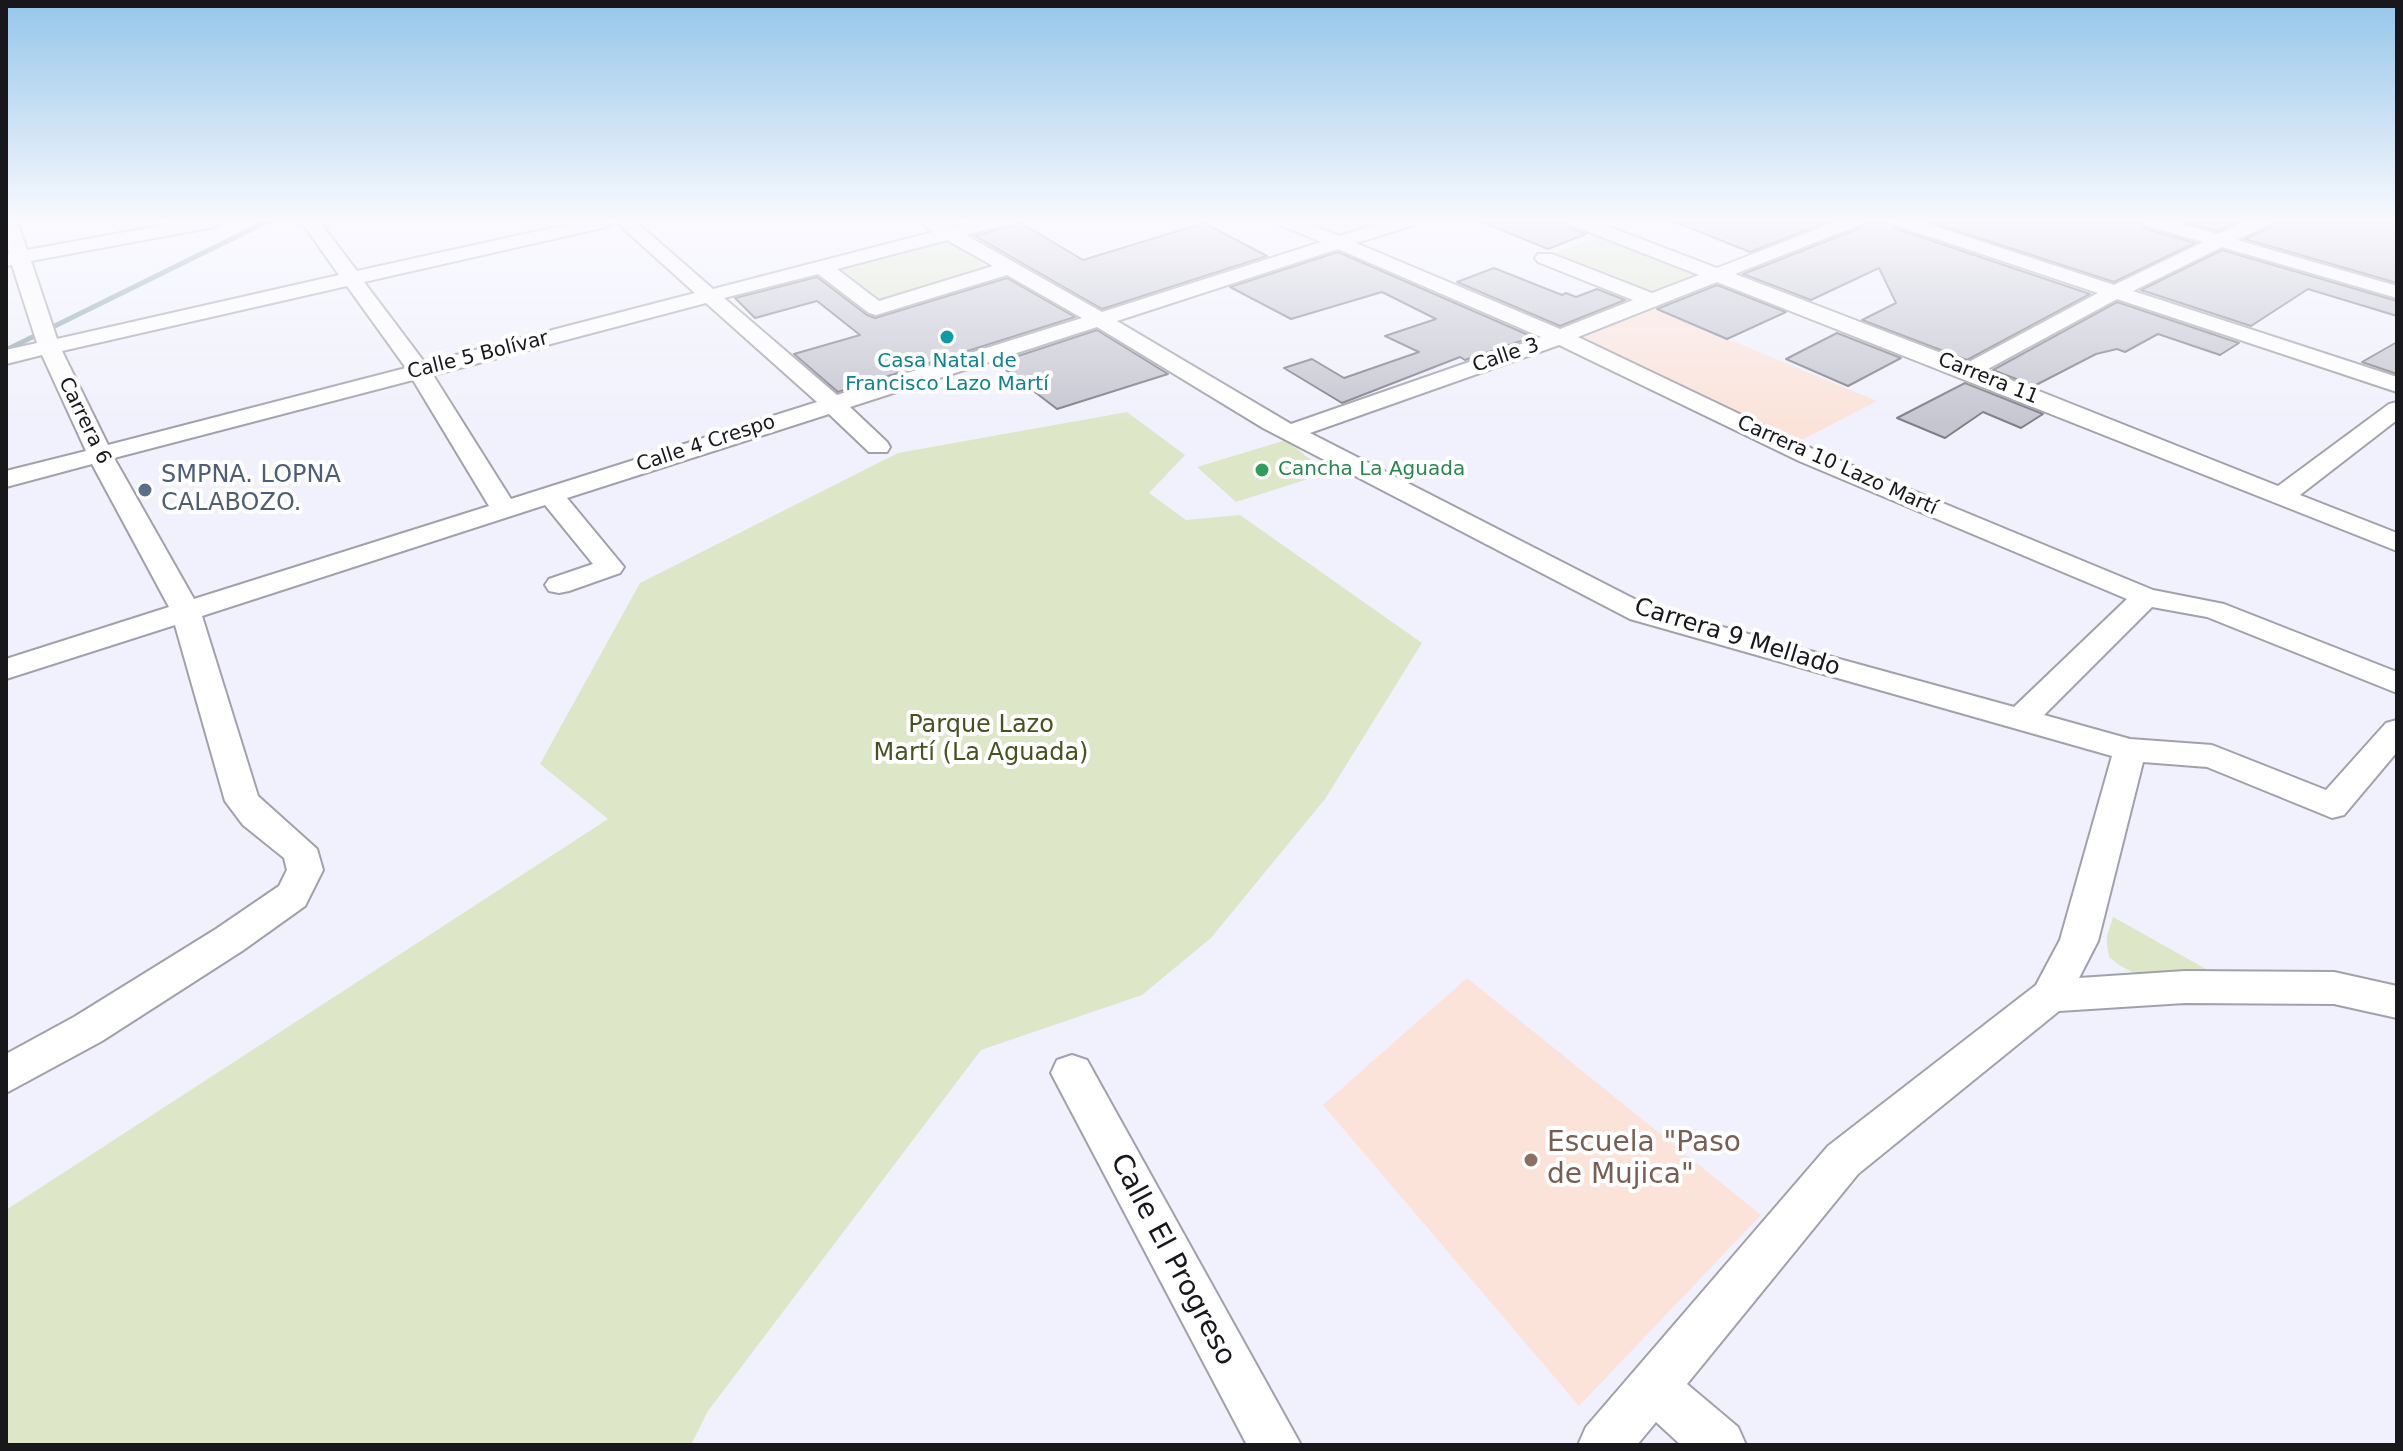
<!DOCTYPE html>
<html>
<head>
<meta charset="utf-8">
<style>
  body { margin:0 }
  #map { position:relative; width:2403px; height:1451px; overflow:hidden; background:#f1f1fd; font-family:"DejaVu Sans",sans-serif }
  canvas { display:block }
  .frame { position:absolute; inset:0; border:8px solid #18171b; pointer-events:none }
</style>
</head>
<body>
<div id="map">
<canvas width="2403" height="1451"></canvas>
<div class="frame"></div>
</div>
<script>
const ctx = document.querySelector('canvas').getContext('2d');
ctx.lineJoin = 'round';
function paint(path, color) {
  ctx.fillStyle = color;
  ctx.fill(path, 'evenodd');
}
function toPath(rows) {
  const path = new Path2D();
  for (const r of rows) {
    path.moveTo(r[0], r[1]);
    for (let i = 2; i < r.length; i += 2) path.lineTo(r[i], r[i + 1]);
  }
  return path;
}
function trace(path, color, width, dash) {
  ctx.strokeStyle = color;
  ctx.lineWidth = width;
  ctx.lineCap = dash ? 'butt' : 'round';
  ctx.setLineDash(dash || []);
  ctx.stroke(path);
}
function drawText(font, color, halo, rows, align = 'center') {
  ctx.font = font + ' "DejaVu Sans",sans-serif';
  ctx.lineWidth = 8;
  ctx.setLineDash([]);
  ctx.textBaseline = 'middle';
  ctx.strokeStyle = halo;
  ctx.fillStyle = color;
  for (const [text, x, y, turn = 0] of rows) {
    ctx.save();
    ctx.translate(x, y);
    ctx.rotate((+turn || 0) * Math.PI / 180);
    ctx.textAlign = isNaN(turn) ? turn : align;
    if (halo) ctx.strokeText(text, 0, 0);
    ctx.fillText(text, 0, 0);
    ctx.restore();
  }
}
const built = toPath([
  [1299,221,1395,221,1340,238]
]);
const education = toPath([
  [1654,308,1877,401,1798,442,1578,337],
  [1467,978,1761,1215,1579,1406,1323,1105]
]);
const green = toPath([
  [1606,235,1706,273,1647,295,1548,255],
  [947,240,991,269,877,302,835,270],
  [1127,412,1185,455,1149,493,1186,520,1240,515,1422,643,1325,799,1211,938,1142,995,981,1050,708,1411,691,1445,6,1445,6,1210,608,819,540,764,640,583,898,453],
  [1286,440,1327,473,1236,502,1197,467],
  [2113,917,2206,969,2154,976,2132,972,2119,965,2109,957,2107,945,2107,936]
]);
const stream = toPath([
  [6,350,268,221]
]);
const building = toPath([
  [1479,221,1566,221,1570,228,1586,234,1548,249,1479,221],
  [1673,221,1830,221,1750,252,1673,221],
  [1864,221,1890,221,1894,228,2090,294,1967,360,1862,320,1896,303,1879,268,1811,300,1743,274,1860,228,1864,221],
  [1927,221,2139,221,2143,228,2195,243,2114,282,1927,221],
  [2180,221,2241,221,2218,231,2180,221],
  [2273,221,2397,221,2397,283,2245,239,2269,228,2273,221],
  [1021,223,1083,260,1204,223,1267,256,1102,309,975,236,1021,223],
  [2222,250,2397,301,2397,316,2308,289,2251,326,2141,290,2222,250],
  [1338,252,1533,337,1465,360,1460,357,1342,403,1284,368,1312,359,1344,378,1419,352,1385,336,1436,319,1382,292,1291,319,1230,287,1338,252],
  [1494,268,1562,295,1566,293,1576,297,1597,289,1625,300,1560,326,1457,282,1494,268],
  [817,277,867,315,875,318,1007,278,1075,317,838,392,794,354,860,335,817,301,755,318,735,298,817,277],
  [1717,285,1786,312,1727,339,1657,309,1717,285],
  [2117,302,2239,343,2220,355,2158,334,2125,352,2117,349,2096,354,2034,386,1993,370,2117,302],
  [1097,330,1168,374,1057,409,997,363,1097,330],
  [1837,333,1901,358,1848,386,1786,359,1837,333],
  [2397,342,2397,374,2362,362,2397,342],
  [1965,383,2043,414,2021,428,1983,412,1945,438,1897,418,1965,383]
]);
const minor = toPath([
  [6,221,17,221,27,250,186,221,223,221,214,227,31,261,57,339,339,275,301,221,319,221,357,271,583,221,635,221,713,289,933,232,919,221,941,221,952,227,977,221,1006,221,1004,225,966,235,1102,312,1321,242,1280,225,1278,221,1302,221,1339,236,1389,221,1416,221,1414,225,1356,243,1560,329,1633,300,1538,262,1535,258,1538,254,1552,254,1652,293,1699,275,1571,225,1569,221,1594,221,1717,268,1837,221,1861,221,1859,225,1735,274,1967,363,2098,293,1895,225,1893,221,1919,221,2114,285,2203,242,2144,225,2142,221,2170,221,2218,234,2247,221,2270,221,2268,225,2237,240,2397,286,2397,298,2222,247,2133,291,2397,377,2397,392,2117,299,1986,370,2278,486,2389,404,2397,402,2397,420,2300,495,2397,533,2397,551,1717,282,1578,337,1817,451,2153,590,2224,604,2397,672,2397,693,2207,617,2152,607,2044,715,2130,739,2212,745,2326,790,2386,723,2397,720,2397,752,2344,815,2332,818,2207,767,2143,762,2098,941,2079,978,2185,971,2334,972,2397,986,2397,1018,2334,1004,2185,1003,2059,1011,1858,1174,1687,1384,1738,1427,1746,1445,1681,1445,1656,1422,1637,1445,1578,1445,1586,1427,1828,1146,2036,985,2060,940,2112,756,1630,619,1263,428,1097,327,850,407,887,442,890,447,887,452,869,452,829,414,567,498,624,567,620,573,569,591,559,593,549,591,545,585,549,579,593,564,545,505,202,616,258,796,317,849,323,870,305,906,242,951,102,1041,6,1093,6,1054,74,1017,216,929,279,886,287,870,284,858,243,825,225,801,175,625,6,679,6,659,169,607,92,464,6,487,6,471,86,451,42,355,6,364,6,350,37,343,12,265,6,266,6,254,9,254,6,221],
  [615,221,695,293,425,363,364,282,606,227,615,221],
  [947,240,993,266,879,301,837,269,947,240],
  [1338,249,1541,337,1291,424,1117,321,1338,249],
  [818,274,869,313,876,315,1007,275,1082,318,837,395,724,298,818,274],
  [347,286,406,368,108,445,62,351,347,286],
  [706,303,817,402,511,499,433,375,706,303],
  [1559,345,1799,461,2127,599,2014,707,1650,607,1310,433,1559,345],
  [413,380,489,506,194,599,114,458,413,380],
  [1072,1055,1087,1060,1301,1445,1247,1445,1051,1073,1057,1060,1072,1055]
]);
const markers = [
  [947,337,8,"#0f9aa8"],
  [1262,470,8,"#2e9e5b"],
  [145,490,8,"#5c6f8a"],
  [1531,1160,8,"#8d6e63"]
];
const farStreetnames = [
  ["Calle 5 Bolívar",478,356,-14],
  ["Calle 3",1506,356,-19],
  ["Carrera 11",1988,379,22],
  ["Carrera 6",84,421,64],
  ["Calle 4 Crespo",706,444,-18],
  ["Carrera 10 Lazo Martí",1837,466,24]
];
const farCulturenames = [
  ["Casa Natal de",947,362],
  ["Francisco Lazo Martí",947,385]
];
const farLeisurenames = [
  ["Cancha La Aguada",1278,470]
];
const serviceNames = [
  ["SMPNA. LOPNA",161,476],
  ["CALABOZO.",161,504]
];
const streetNames = [
  ["Carrera 9 Mellado",1737,638,17]
];
const parkNames = [
  ["Parque Lazo",981,726],
  ["Martí (La Aguada)",981,754]
];
const nearEducationnames = [
  ["Escuela \"Paso",1547,1144],
  ["de Mujica\"",1547,1176]
];
const nearStreetnames = [
  ["Calle El Progreso",1172,1260,62]
];
paint(built, '#e5e5f8');
paint(education, '#fbe3d9');
paint(green, '#dee6c8');
trace(stream, '#89a4ad', 5);
paint(building, '#c6c6d1');
trace(building, '#7e7d88', 2);
trace(minor, '#a1a1ab', 4);
paint(minor, '#fff');
const sky = ctx.createLinearGradient(0, 0, 0, 424);
sky.addColorStop(0, '#95c6e9');
sky.addColorStop(0.52, '#f9f9fe');
sky.addColorStop(1, '#f9f9fe00');
ctx.fillStyle = sky;
ctx.fillRect(0, 0, 2403, 424);
for (const [x, y, r, color] of markers) {
  const dot = new Path2D();
  dot.arc(x, y, r, 0, 2 * Math.PI);
  ctx.fillStyle = color;
  ctx.fill(dot);
  trace(dot, '#fff', 3);
}
drawText('20px', '#18171b', '#fff', farStreetnames);
drawText('20px', '#0d838f', '#fff', farCulturenames);
drawText('20px', '#27864d', '#fff', farLeisurenames, 'left');
drawText('24px', '#4e5e75', '#fff', serviceNames, 'left');
drawText('24px', '#18171b', '#fff', streetNames);
drawText('24px', '#485220', '#fff', parkNames);
drawText('28px', '#785e54', '#fff', nearEducationnames, 'left');
drawText('28px', '#18171b', '#fff', nearStreetnames);
</script>
</body>
</html>
